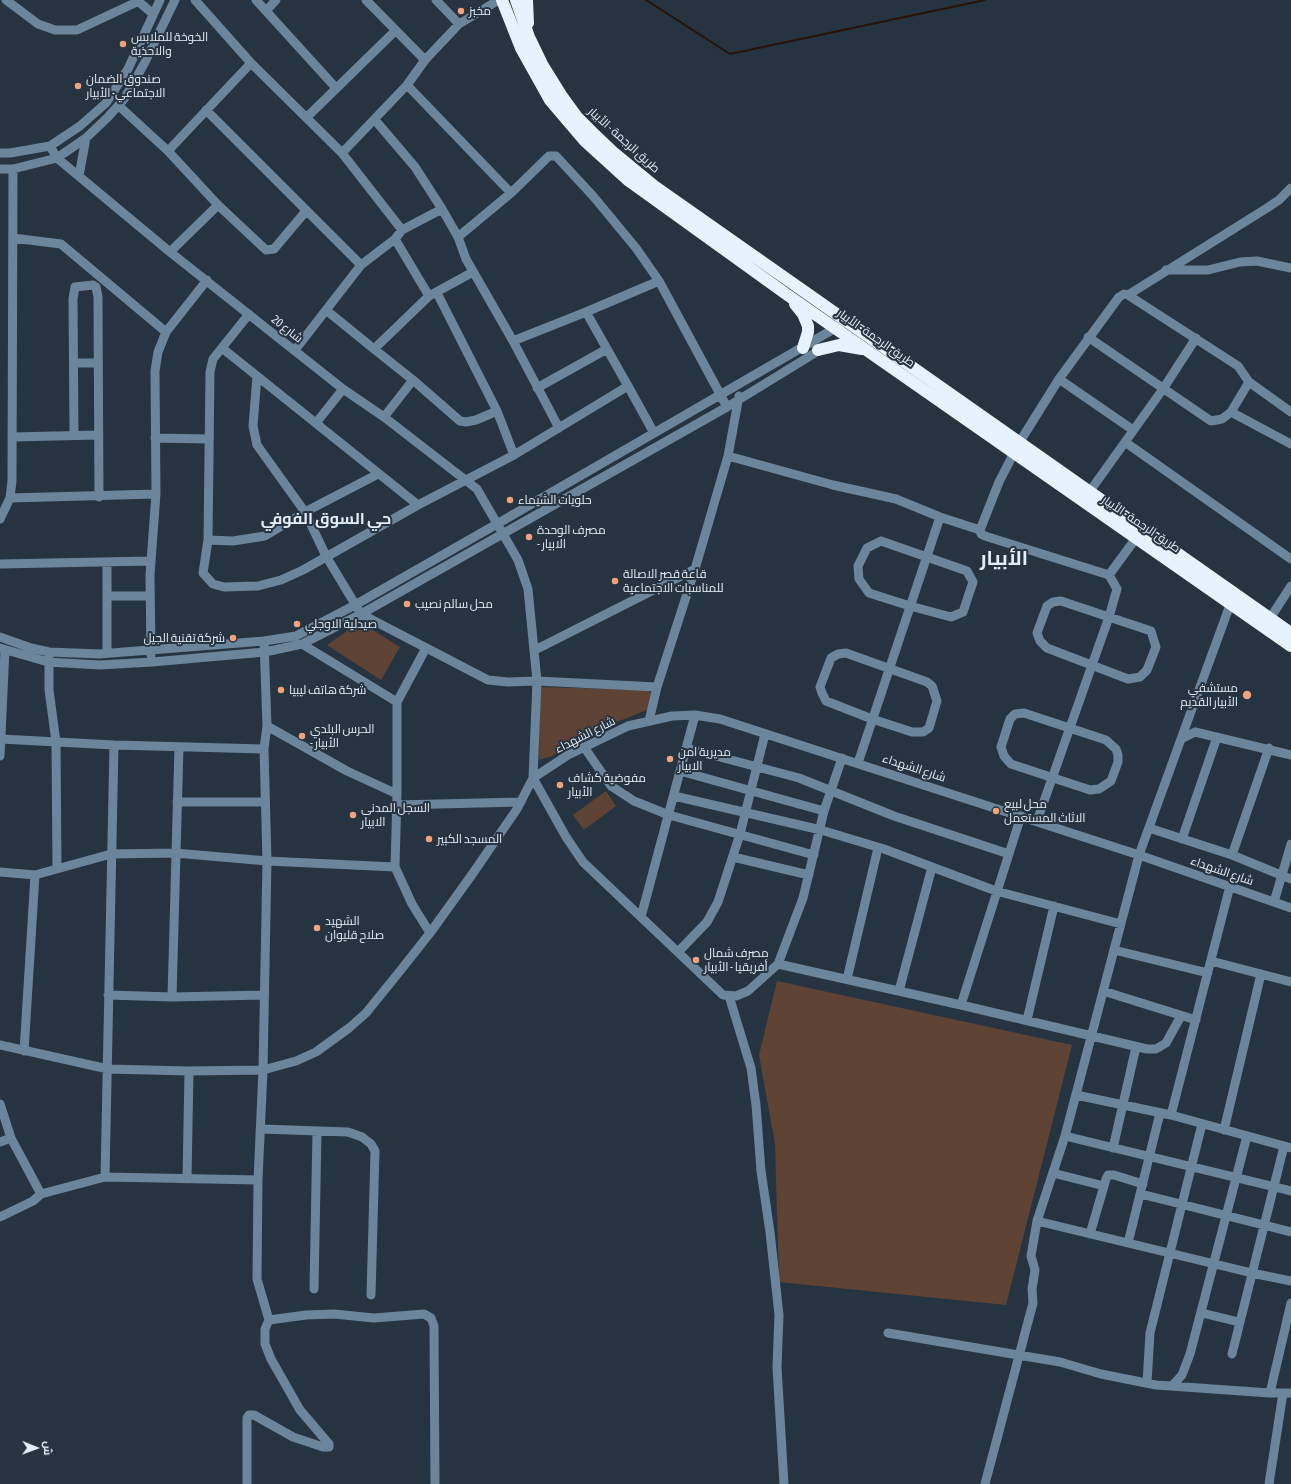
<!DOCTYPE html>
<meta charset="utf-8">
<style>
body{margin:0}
#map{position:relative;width:1291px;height:1484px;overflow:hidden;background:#263340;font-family:"Asap Condensed",Cairo,sans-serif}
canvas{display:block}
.north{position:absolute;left:16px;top:1428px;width:40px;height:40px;-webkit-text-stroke:3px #263340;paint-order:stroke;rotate:91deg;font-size:11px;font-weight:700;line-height:16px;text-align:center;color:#e4edf5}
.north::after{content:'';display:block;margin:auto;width:14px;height:18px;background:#e4edf5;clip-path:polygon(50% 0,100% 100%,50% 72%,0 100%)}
</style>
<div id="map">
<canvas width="1291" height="1484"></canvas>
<div class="north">ش</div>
</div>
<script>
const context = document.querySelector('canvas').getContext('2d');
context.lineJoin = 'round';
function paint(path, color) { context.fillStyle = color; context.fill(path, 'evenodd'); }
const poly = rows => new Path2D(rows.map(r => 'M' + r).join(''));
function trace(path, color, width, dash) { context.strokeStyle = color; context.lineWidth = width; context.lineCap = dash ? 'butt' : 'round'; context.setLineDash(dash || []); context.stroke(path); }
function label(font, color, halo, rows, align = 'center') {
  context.font = font + ' "Asap Condensed",Cairo,sans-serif'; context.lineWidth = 4; context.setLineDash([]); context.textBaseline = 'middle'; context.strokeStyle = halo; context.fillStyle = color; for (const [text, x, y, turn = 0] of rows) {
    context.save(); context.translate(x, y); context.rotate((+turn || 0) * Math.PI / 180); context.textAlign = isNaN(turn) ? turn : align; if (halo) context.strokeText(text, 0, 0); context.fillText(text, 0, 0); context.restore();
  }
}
paint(poly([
 [360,622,400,647,381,680,327,645],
 [540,687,647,690,651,693,649,709,580,737,552,756,539,760],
 [606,791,616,806,584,830,573,815],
 [777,981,1072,1045,1006,1305,779,1282,775,1144,759,1055]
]), '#5e4335');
trace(poly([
 [646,0,730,54,985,0]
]), '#291206', 2);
trace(poly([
 [6,0,38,24,55,30,77,30,139,1],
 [137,0,153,14],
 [195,0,251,63,342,153],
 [256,0,336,88],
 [366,0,425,60],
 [436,0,459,24],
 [266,11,276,0],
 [251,63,168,151,218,205,266,250,274,249,306,211],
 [407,85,511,193,458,237],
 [119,106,168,151],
 [206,110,361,265],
 [307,117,395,31],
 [375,120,415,167,442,209,458,237,466,259,513,341,559,428],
 [0,153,10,153,50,146,80,126,106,103,128,69,160,0],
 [0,169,13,169,57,158,86,138,108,117,124,99,144,64,175,0],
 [79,176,86,138],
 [511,193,549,156,556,156,593,196,636,248,659,281],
 [402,230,442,209],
 [13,238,61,244,166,332],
 [395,239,429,296],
 [170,252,218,205],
 [1166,270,1208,270,1240,262,1257,261,1291,268],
 [437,293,497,411],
 [1128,295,1267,208,1279,200,1291,188],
 [326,310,374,349,429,296,473,272],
 [586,312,659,281,727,407],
 [249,314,213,359,210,372,208,540,203,573,213,584,224,587,258,586,281,580,303,570,418,505,514,455,628,386,607,349,537,388],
 [1088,337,1211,421,1222,419,1231,412,1249,382],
 [513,341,586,312,607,349],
 [222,348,418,505],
 [374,349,413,380,460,421,466,422,476,420,497,411,514,455],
 [295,350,361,265,395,239,402,230,342,153,407,85,425,60,459,24,499,0],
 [74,363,98,363],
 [257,376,253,426,257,445,305,512,326,556,361,614,488,680,508,682,537,681,657,687,649,721],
 [1059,379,1133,430],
 [628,386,654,433],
 [1231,412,1291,444],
 [384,417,413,380],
 [316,423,343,389],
 [74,435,73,299,75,287,93,285,96,287,98,297,99,497],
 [12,437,98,435],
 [155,438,208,439],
 [1125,442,1291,559],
 [728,456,833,485,896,499,940,517,980,530],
 [1090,491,1163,389,1196,338],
 [10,498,156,494],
 [0,519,10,498,12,481,13,169],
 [208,540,233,541,265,536,305,512,378,474],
 [881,541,967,571,973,582,963,612,951,617,910,606,869,593,859,579,858,566,867,548,881,541],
 [0,564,151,561],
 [1109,575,985,536,981,534,980,530,999,482,1019,443,1059,379,1119,297,1124,294,1128,295,1238,366,1249,382,1291,412],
 [107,596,150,596],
 [1061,601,1151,631,1156,647,1147,670,1140,677,1128,679,1047,648,1040,641,1037,633,1047,606,1053,602,1061,601],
 [1267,623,1291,586],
 [0,637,31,648,49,652,99,654,264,641,296,636,355,605,497,524,839,326],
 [302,644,397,702],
 [0,648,48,662,100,665,152,662,265,652,302,644,361,614,727,407,823,348],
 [426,648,397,702,397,794,395,867,412,904,430,933],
 [535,650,695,569],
 [107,653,107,562],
 [846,653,927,682,932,686,937,701,929,728,923,732,912,732,872,719,826,701,822,693,820,687,831,658,838,654,846,653],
 [151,655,150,575,156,494,155,371,158,352,166,332,207,280],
 [49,657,49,690,56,742,57,868],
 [657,687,695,569,728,456,739,396],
 [1024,713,1106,740,1116,749,1118,755,1118,762,1111,781,1099,789,1090,790,1011,764,1004,756,1001,747,1010,719,1015,714,1024,713],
 [267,726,347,771,397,794],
 [1,739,114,745,264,749],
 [1181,739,1230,605],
 [584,747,611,786,634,801,669,815,814,855],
 [686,748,799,778,894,816,1009,854],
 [0,756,5,650],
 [858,763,940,517],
 [680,771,824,811],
 [533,778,568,755,628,726,672,716,695,715,720,719,1139,855,1291,908],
 [533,778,566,837,583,862,723,995,736,996,748,991,778,964,961,1005,1147,1049,1156,1049,1166,1043,1181,1016],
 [674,796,821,830,884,849,996,891,1121,924],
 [177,802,265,802],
 [397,805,521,802],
 [1037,821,1109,617,1117,589,1109,575,1136,538],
 [1149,828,1232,855,1291,879],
 [1182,839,1217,737],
 [1232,855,1269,748],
 [733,857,809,875],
 [0,872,35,875,111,854,175,853,267,861,395,867],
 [1274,902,1291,844],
 [641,917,695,715],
 [1114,950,1208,973],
 [678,952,707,922,718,902,740,834,765,734],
 [1211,961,1291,982],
 [778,964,803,898,824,811,842,758],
 [847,979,878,848],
 [899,991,932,867],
 [1103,991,1196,1020],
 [108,995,172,997,264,995],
 [729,996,751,1068,756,1105,761,1171,770,1232,779,1315,777,1367,784,1484],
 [172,997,179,747],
 [961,1005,1021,816],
 [1027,1020,1054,906],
 [0,1045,108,1069,189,1071,263,1070,296,1061,316,1052,349,1028,366,1013,400,971,430,933,471,876,517,809,533,778,537,681,528,589,518,560,477,489,384,417,343,389,170,252,57,158,50,146],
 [24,1051,35,875],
 [1076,1095,1171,1115,1291,1148],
 [0,1104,11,1138,41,1194,105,1177,258,1180],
 [1171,1115,1230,886],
 [261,1129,348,1132,362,1137,371,1144,375,1151,371,1295],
 [1224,1130,1261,974],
 [1065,1136,1291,1191],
 [0,1142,11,1138],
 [1113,1148,1136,1047],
 [1053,1173,1104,1186],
 [105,1177,114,745],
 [187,1179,189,1071],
 [1141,1194,1291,1232],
 [0,1217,33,1201,41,1194],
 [1037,1221,1252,1273,1291,1281],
 [1090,1234,1106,1179,1108,1175,1114,1175,1143,1184],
 [1128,1243,1160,1113],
 [314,1289,317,1131],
 [1202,1313,1239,1322],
 [269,1320,306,1315,334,1314,374,1318,424,1314,431,1318,434,1326,435,1484],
 [888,1333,1060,1362,1101,1374,1156,1385,1270,1393,1291,1393],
 [1232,1354,1284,1146],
 [1147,1383,1150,1333,1202,1124],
 [1173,1385,1182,1375,1190,1354,1247,1136],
 [1270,1393,1291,1303],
 [247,1484,247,1418,249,1415,254,1415,293,1437,323,1447,329,1447,329,1444,300,1410,271,1359,265,1344,265,1329,269,1320,257,1279,258,1180,263,1070,267,861,264,749,267,726,264,641],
 [985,1484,1033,1303,1032,1289,1035,1270,1031,1256,1037,1221,1065,1136,1139,855,1181,739,1195,732,1291,755],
 [1269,1484,1283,1393]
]), '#6b859d', 9);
trace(poly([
 [502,0,521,48,550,100,585,141,629,181,786,294,1291,646],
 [516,0,529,37,543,66,561,95,577,117,592,132,614,153,654,186,1291,633],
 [527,0,528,23],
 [795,304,803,314,808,326,808,332,803,348],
 [818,350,839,345,862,349]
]), '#e6f3ff', 12);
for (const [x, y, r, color] of [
 [461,11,4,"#f0a27a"],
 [123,44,4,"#f0a27a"],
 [78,86,4,"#f0a27a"],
 [510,500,4,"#f0a27a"],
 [529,537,4,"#f0a27a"],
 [615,581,4,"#f0a27a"],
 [407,604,4,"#f0a27a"],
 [297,624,4,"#f0a27a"],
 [233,638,4,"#f0a27a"],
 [281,690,4,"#f0a27a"],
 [1247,695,5,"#f0a27a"],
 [302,736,4,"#f0a27a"],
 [670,759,4,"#f0a27a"],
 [560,785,4,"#f0a27a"],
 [996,811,4,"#f0a27a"],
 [353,815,4,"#f0a27a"],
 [429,839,4,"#f0a27a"],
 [317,928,4,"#f0a27a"],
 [696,960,4,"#f0a27a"]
]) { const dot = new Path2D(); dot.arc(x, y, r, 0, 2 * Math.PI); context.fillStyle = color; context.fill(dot); trace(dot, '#263340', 1.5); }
label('12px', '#e4edf5', '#263340', [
 ["مخبز",469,11],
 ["الخوخة للملابس",131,37],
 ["والاحذية",131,51],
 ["صندوق الضمان",86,79],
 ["الاجتماعي- الأبيار",86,93],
 ["حلويات الشيماء",518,500],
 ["مصرف الوحدة",537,530],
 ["- الابيار",537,544],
 ["قاعة قصر الاصالة",623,574],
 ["للمناسبات الاجتماعية",623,588],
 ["محل سالم نصيب",415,604],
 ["صيدلية الاوجلي",305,624],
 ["شركة تقنية الجيل",225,638,"right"],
 ["مستشفي",1238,688,"right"],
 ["الأبيار القديم",1238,702,"right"],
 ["شركة هاتف ليبيا",289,690],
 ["الحرس البلدي",310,729],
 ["- الأبيار",310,743],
 ["مديرية امن",678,752],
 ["الابيار",678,766],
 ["مفوضية كشاف",568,778],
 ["الأبيار",568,792],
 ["محل لبيع",1004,804],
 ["الاثاث المستعمل",1004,818],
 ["السجل المدني",361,808],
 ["الابيار",361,822],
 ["المسجد الكبير",437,839],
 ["الشهيد",325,921],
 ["صلاح قليوان",325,935],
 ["مصرف شمال",704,953],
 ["أفريقيا - الأبيار",704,967]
], 'left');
label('12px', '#e4edf5', '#263340', [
 ["طريق الرجمة - الأبيار",624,140,42],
 ["شارع 20",287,329,38],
 ["طريق الرجمة - الأبيار",876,338,35],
 ["طريق الرجمة - الأبيار",1141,524,34],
 ["شارع الشهداء",585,735,-27],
 ["شارع الشهداء",914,768,18],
 ["شارع الشهداء",1222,871,19]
]);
label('bold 16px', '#e4edf5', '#263340', [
 ["حي السوق الفوفي",326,519]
]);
label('bold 20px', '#e4edf5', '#263340', [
 ["الأبيار",1004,559]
]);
</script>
